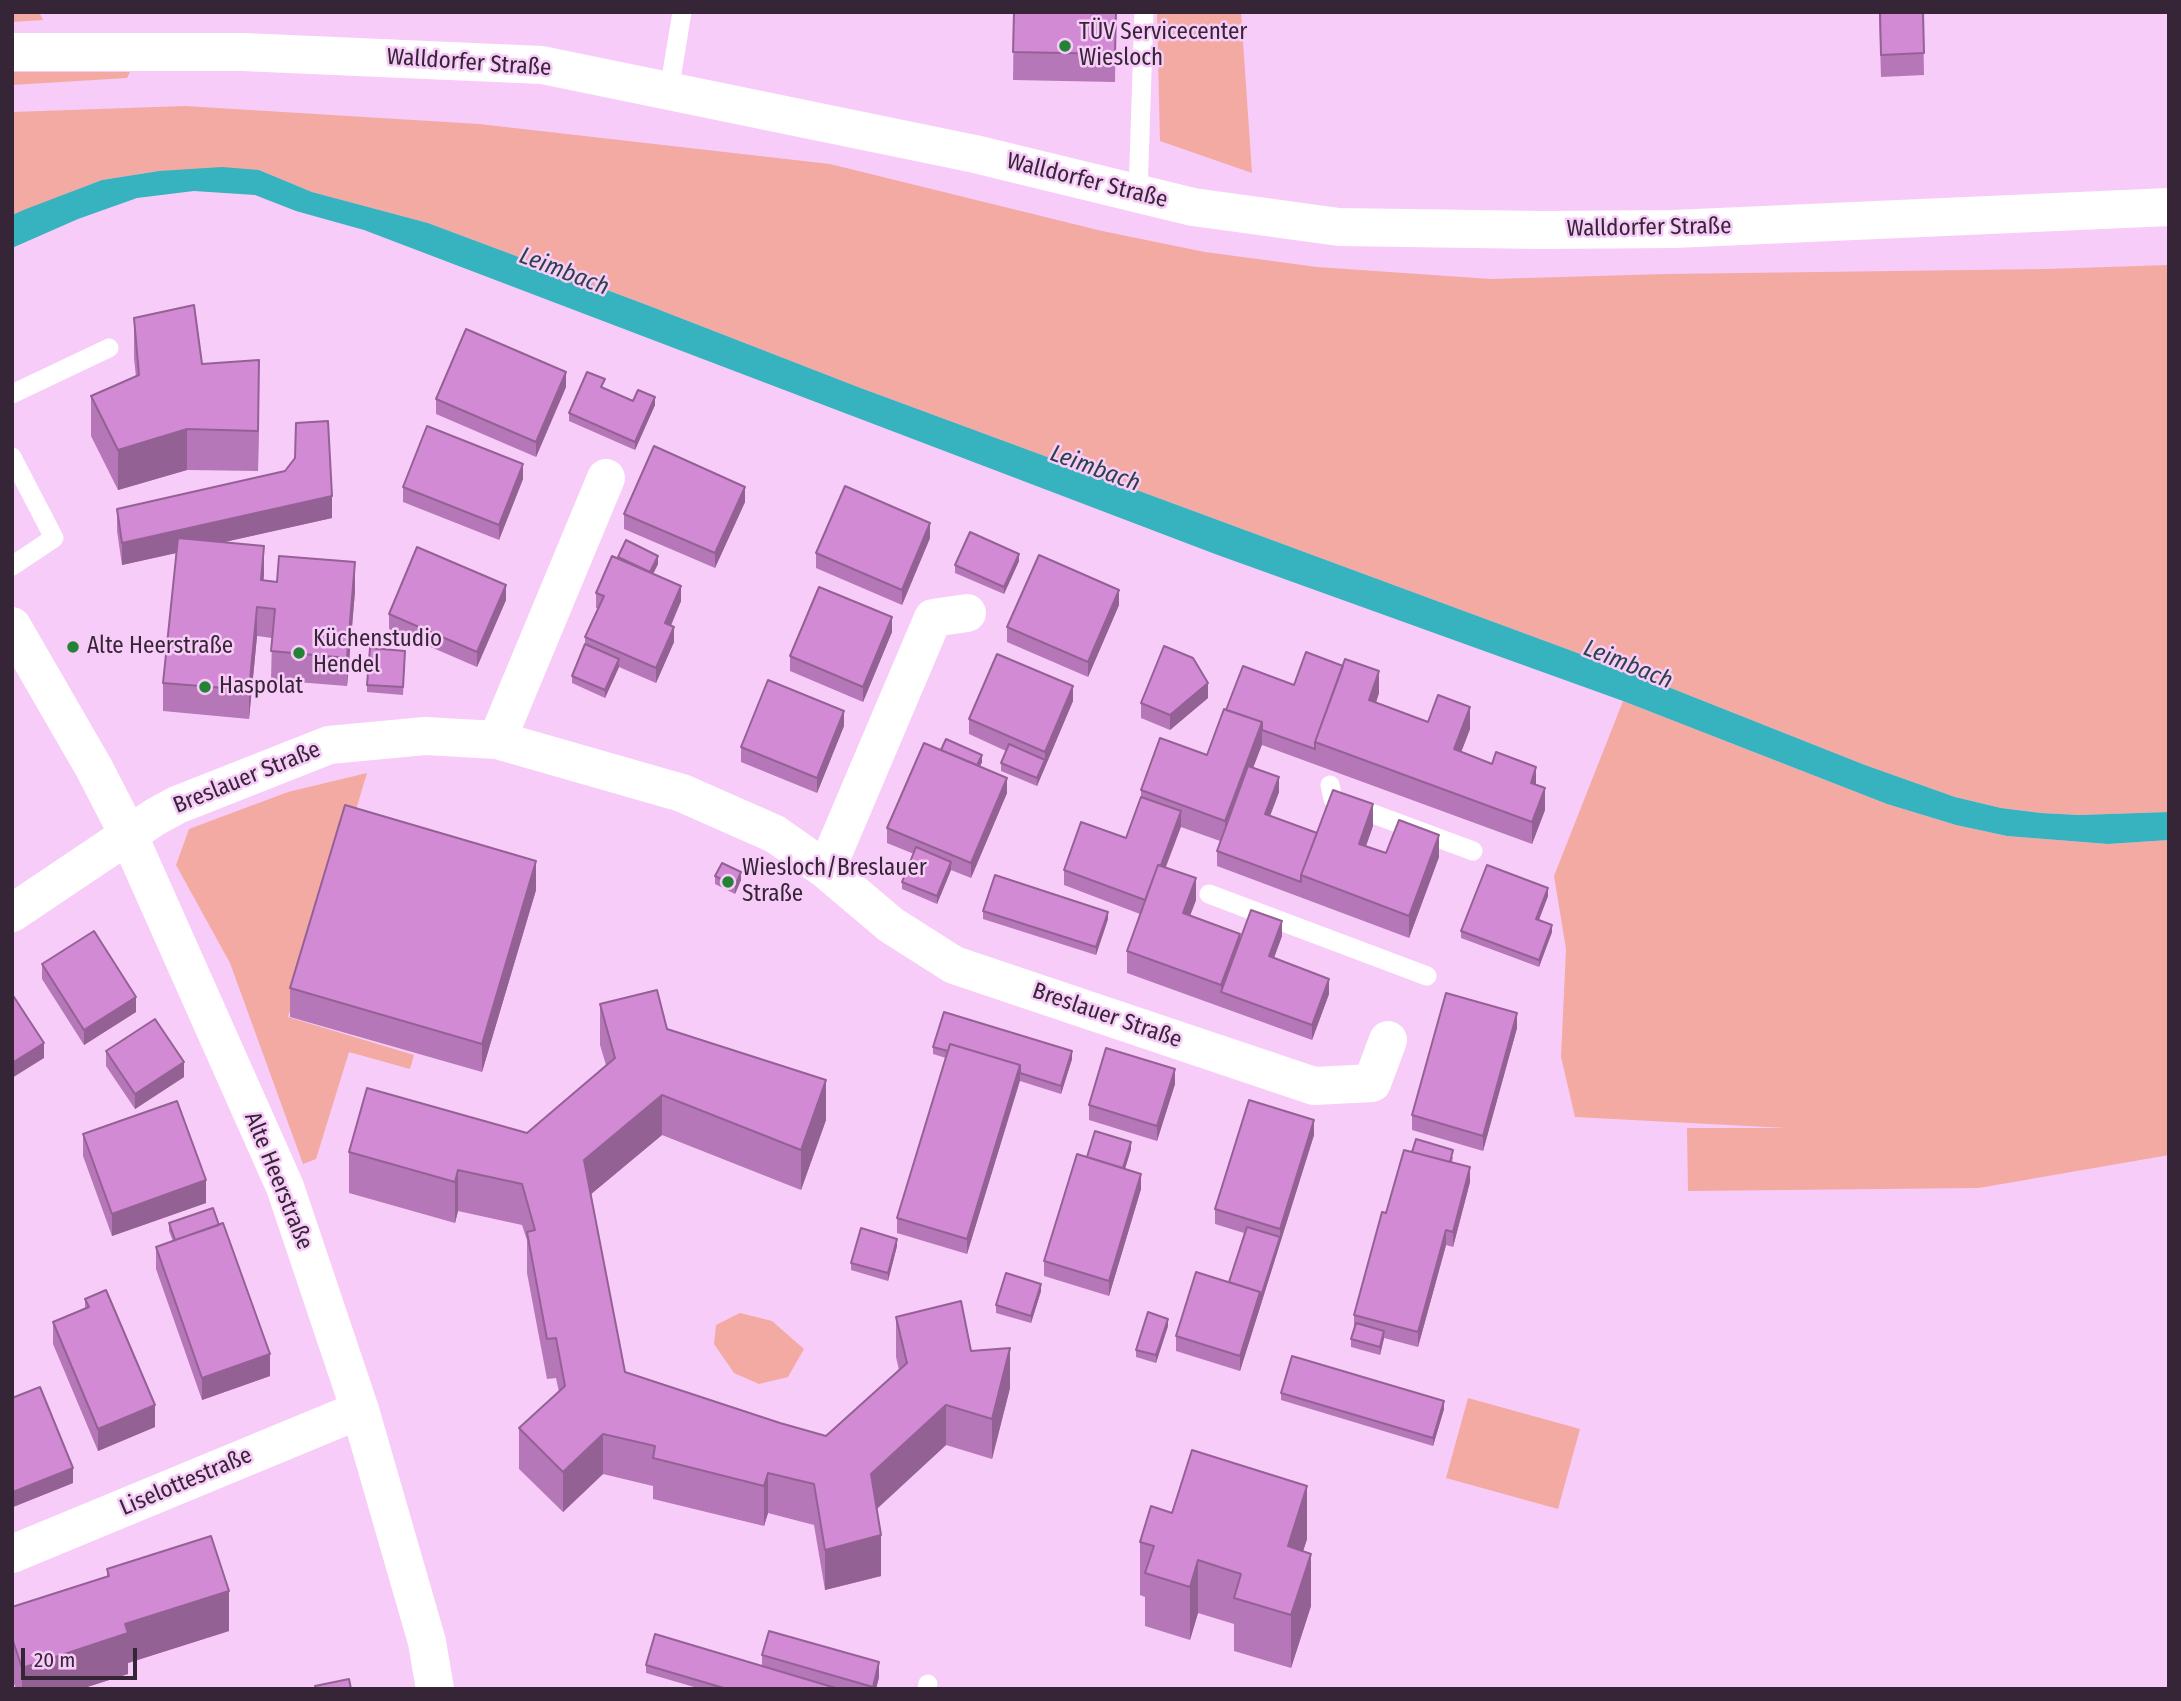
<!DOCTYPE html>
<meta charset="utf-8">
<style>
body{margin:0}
#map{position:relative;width:2181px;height:1701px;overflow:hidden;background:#f8ccf8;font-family:"Fira Sans Condensed",sans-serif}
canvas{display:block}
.frame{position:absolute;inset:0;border:14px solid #352536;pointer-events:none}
.scale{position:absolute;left:21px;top:1648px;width:116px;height:32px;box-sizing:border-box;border:4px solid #352536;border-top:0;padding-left:9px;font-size:21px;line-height:24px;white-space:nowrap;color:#352536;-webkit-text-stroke:5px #f8ccf8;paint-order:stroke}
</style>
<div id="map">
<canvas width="2181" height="1701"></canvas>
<div class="frame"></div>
<div class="scale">20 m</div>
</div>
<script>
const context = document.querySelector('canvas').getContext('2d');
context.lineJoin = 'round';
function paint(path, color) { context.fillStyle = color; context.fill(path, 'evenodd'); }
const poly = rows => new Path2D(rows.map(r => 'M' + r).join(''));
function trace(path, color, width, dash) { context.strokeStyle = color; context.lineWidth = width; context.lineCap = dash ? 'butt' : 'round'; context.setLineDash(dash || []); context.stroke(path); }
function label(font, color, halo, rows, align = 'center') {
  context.font = font + ' "Fira Sans Condensed",sans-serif'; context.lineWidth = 5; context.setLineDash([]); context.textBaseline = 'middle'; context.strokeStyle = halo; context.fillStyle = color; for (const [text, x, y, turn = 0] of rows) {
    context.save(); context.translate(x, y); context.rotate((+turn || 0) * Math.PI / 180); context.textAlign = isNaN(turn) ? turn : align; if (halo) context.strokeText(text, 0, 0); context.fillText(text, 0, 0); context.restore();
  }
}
paint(poly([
 [1157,12,1241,12,1252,173,1160,141],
 [12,14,40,14,43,20,12,22],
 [12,72,130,72,127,78,12,85],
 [185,106,479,124,830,164,1102,231,1205,252,1317,267,1491,279,1666,274,2046,269,2169,265,2169,812,2079,815,2041,813,2001,808,1955,797,1865,765,1648,679,858,387,647,305,428,223,312,192,259,170,159,171,102,180,12,215,12,112],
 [1623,701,1887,804,1956,825,2007,836,2108,844,2169,840,2169,1155,1979,1188,1688,1191,1687,1128,1786,1128,1575,1117,1561,1057,1566,949,1554,876],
 [367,773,349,833,344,832,288,1017,414,1055,410,1069,349,1052,316,1159,303,1164,230,963,176,865,189,829,288,792],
 [740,1313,772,1321,804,1349,788,1377,759,1384,734,1373,714,1344,716,1325],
 [1468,1398,1580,1429,1558,1509,1446,1478]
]), '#f3aaa2');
paint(poly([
 [222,167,259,170,312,192,428,223,647,305,858,387,1648,679,1865,765,1955,797,2001,808,2041,813,2079,815,2169,812,2169,840,2108,844,2007,836,1956,825,1887,804,1623,701,1215,554,364,230,296,211,255,195,194,191,137,198,78,219,12,248,12,215,26,209,102,180,159,171]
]), '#37b2bf');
trace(poly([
 [669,91,682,12],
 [1138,194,1144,12],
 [12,394,109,348],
 [12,457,54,538,12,566],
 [1330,785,1333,799,1473,851],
 [1209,894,1427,976],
 [927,1689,928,1684]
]), '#fff', 19);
trace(poly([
 [497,740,606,478],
 [826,870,933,618,967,613],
 [12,913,155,817,177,805,329,745,425,736,497,740,682,793,775,834,826,870,891,925,954,965,1314,1086,1372,1083,1388,1040],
 [12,1554,360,1410]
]), '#fff', 38);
trace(poly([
 [12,52,243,52,542,65,975,154,1193,207,1339,227,1541,230,1674,229,2169,207],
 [12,626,94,768,128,834,285,1187,360,1410,427,1642,435,1689]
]), '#fff', 38);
paint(poly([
 [1014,12,1116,12,1115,82,1013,80],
 [1879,12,1923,12,1924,75,1881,77],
 [134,318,259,401,258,471,187,470,118,490,91,436,91,396,136,377,134,358],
 [566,387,536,457,436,414,436,399],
 [605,387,604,388,633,401,655,405,635,450,569,421,569,413],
 [285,471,332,518,224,542,264,575,263,580,355,591,347,686,271,680,272,638,257,636,249,719,163,711,163,683,177,553,122,565,117,531,117,509],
 [523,479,499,540,403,502,403,487],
 [745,502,715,568,624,529,624,514],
 [930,538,902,605,816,568,816,553],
 [618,557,658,564,653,574,681,601,671,626,674,642,656,683,619,667,605,698,572,683,572,676,585,644,585,637,598,609,596,608,596,593],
 [1019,561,1004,594,955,573,955,565],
 [506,600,477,667,389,629,389,614],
 [1119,605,1088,677,1007,642,1007,627],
 [892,632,863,702,790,671,790,656],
 [405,659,403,695,367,692,367,685],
 [1294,685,1379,693,1376,703,1428,722,1470,729,1461,752,1536,785,1545,810,1532,844,1262,745,1253,768,1279,792,1270,816,1317,833,1373,826,1366,846,1386,853,1439,857,1409,938,1217,866,1217,851,1220,841,1181,827,1166,867,1196,900,1190,915,1240,941,1282,936,1274,958,1329,994,1312,1040,1127,973,1127,951,1140,914,1064,885,1064,870,1126,838,1141,797,1141,790,1207,755,1226,710],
 [1208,698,1170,730,1141,718,1141,703],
 [1073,701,1037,786,1001,771,1001,763,1006,751,969,734,969,719],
 [844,726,817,793,741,762,741,747],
 [941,750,982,762,980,767,1007,793,971,878,951,870,937,904,902,889,902,882,914,854,887,843,887,828],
 [715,876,741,880,735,894,715,884],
 [536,890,482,1072,290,1017,290,988],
 [1548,896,1539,920,1552,932,1539,967,1461,938,1461,931],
 [983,911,1108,919,1096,955,983,919],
 [42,964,136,1012,84,1045,42,979],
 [600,1004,667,1029,826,1120,801,1190,662,1135,591,1194,625,1372,780,1423,826,1436,899,1370,896,1357,896,1317,971,1351,1010,1388,992,1459,946,1445,877,1509,881,1576,825,1590,814,1525,768,1513,764,1526,653,1499,653,1486,603,1474,563,1512,519,1469,519,1428,559,1392,556,1378,547,1379,527,1273,527,1240,522,1225,458,1211,455,1223,349,1193,349,1152,527,1133,606,1065,600,1045],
 [1517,1028,1483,1151,1412,1130,1412,1115],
 [933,1047,1072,1059,1061,1094,1020,1081,967,1254,897,1233,897,1218,946,1058,933,1054],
 [106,1051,184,1077,135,1109,106,1066],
 [1175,1084,1157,1141,1089,1120,1089,1105],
 [83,1134,206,1203,112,1236,83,1156],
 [1314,1135,1240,1371,1176,1351,1176,1336,1229,1282,1244,1233,1215,1224,1215,1209],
 [1131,1149,1125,1169,1141,1189,1109,1296,1044,1276,1044,1261,1087,1157],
 [1412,1152,1453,1157,1452,1162,1470,1182,1453,1247,1446,1245,1418,1347,1384,1338,1380,1355,1351,1347,1351,1339,1354,1329,1354,1315,1386,1213],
 [169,1223,270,1376,202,1400,156,1269,156,1247,173,1241,169,1231],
 [897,1246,888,1281,851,1270,851,1263],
 [1041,1291,1031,1323,996,1313,996,1305],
 [85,1299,155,1427,98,1451,53,1344,53,1322,85,1308],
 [1168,1326,1156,1363,1136,1357,1136,1350],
 [1281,1393,1444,1409,1433,1446,1281,1400],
 [12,1398,73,1483,13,1507,12,1504],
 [1307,1539,1303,1551,1311,1606,1291,1668,1234,1651,1234,1624,1198,1613,1190,1640,1145,1626,1145,1597,1140,1595,1140,1542],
 [107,1569,229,1631,128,1663,128,1674,81,1689,16,1689,12,1679,12,1607,107,1577],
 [762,1655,879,1677,876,1689,701,1689,646,1673,646,1665,762,1666]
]), '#b577b7');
paint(poly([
 [259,360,259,401,258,471,258,431],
 [566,372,566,387,536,457,536,442],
 [655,397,655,405,635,450,635,442],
 [187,429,187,470,118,490,118,450],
 [523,464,523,479,499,540,499,525],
 [745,487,745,502,715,568,715,553],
 [332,496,332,518,122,565,122,543],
 [930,523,930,538,902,605,902,590],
 [264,546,264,575,261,609,261,580],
 [1019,554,1019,561,1004,594,1004,587],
 [658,556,658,564,650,580,650,572],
 [355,562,355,591,347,686,347,658],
 [506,585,506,600,477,667,477,652],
 [681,586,681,601,665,638,665,623],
 [1119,590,1119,605,1088,677,1088,662],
 [257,607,257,636,249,719,249,690],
 [892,617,892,632,863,702,863,687],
 [674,627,674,642,656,683,656,668],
 [619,659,619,667,605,698,605,690],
 [1379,671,1379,693,1369,722,1369,700],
 [1208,683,1208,698,1170,730,1170,715],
 [1073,686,1073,701,1037,786,1037,778,1045,760,1045,752],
 [1470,707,1470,729,1454,771,1454,749],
 [844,711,844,726,817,793,817,778],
 [1262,722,1262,744,1225,843,1225,821],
 [982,755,982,762,974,780,974,772],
 [1536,767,1536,789,1531,783],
 [1279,777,1279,792,1265,829,1265,814],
 [1007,778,1007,793,971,878,971,863],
 [1545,788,1545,810,1532,844,1532,822],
 [1373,804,1373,826,1359,866,1359,844],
 [1181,811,1181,826,1147,916,1147,901],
 [1439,835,1439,857,1409,938,1409,916],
 [536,861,536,890,482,1072,482,1044],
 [951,862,951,870,937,904,937,896],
 [741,872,741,880,735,894,735,886],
 [1196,878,1196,900,1183,935,1183,913],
 [1548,888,1548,896,1536,927,1536,919],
 [1108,912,1108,919,1096,955,1096,947],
 [1282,921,1282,936,1269,971,1269,956],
 [1552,925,1552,932,1539,967,1539,960],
 [1240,934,1240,956,1221,992,1221,985],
 [1329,979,1329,994,1312,1040,1312,1025],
 [136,997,136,1012,84,1045,84,1030],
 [1517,1013,1517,1028,1483,1151,1483,1136],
 [44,1043,44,1058,12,1078,12,1063],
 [1072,1051,1072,1059,1061,1094,1061,1086],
 [184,1062,184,1077,135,1109,135,1094],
 [1020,1065,1020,1080,967,1254,967,1239],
 [1175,1069,1175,1084,1157,1141,1157,1126],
 [826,1080,826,1120,801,1190,801,1150],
 [662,1095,662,1135,584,1200,584,1160],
 [1314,1120,1314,1135,1240,1371,1240,1356,1260,1292,1280,1237,1280,1229],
 [1131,1142,1131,1149,1121,1182,1121,1175],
 [1470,1167,1470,1182,1453,1247,1453,1232],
 [458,1170,458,1211,455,1223,455,1182],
 [1141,1174,1141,1189,1109,1296,1109,1281],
 [206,1180,206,1203,112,1236,112,1214],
 [1446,1230,1446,1245,1418,1347,1418,1332],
 [897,1239,897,1246,888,1281,888,1273],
 [1041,1284,1041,1291,1031,1323,1031,1316],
 [1168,1319,1168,1326,1156,1363,1156,1355],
 [1384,1331,1384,1338,1380,1355,1380,1347],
 [1010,1348,1010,1388,992,1459,992,1419],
 [270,1354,270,1376,202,1400,202,1378],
 [1444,1401,1444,1409,1433,1446,1433,1438],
 [155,1405,155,1427,98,1451,98,1429],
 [946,1405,946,1445,871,1514,871,1474],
 [603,1434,603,1474,563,1512,563,1472],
 [73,1468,73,1483,13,1507,13,1492],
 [768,1473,768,1513,764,1526,764,1486],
 [1307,1486,1307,1539,1288,1599,1288,1546],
 [881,1535,881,1576,825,1590,825,1550],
 [1311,1554,1311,1606,1291,1668,1291,1615],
 [1198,1560,1198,1613,1190,1640,1190,1587],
 [229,1591,229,1631,128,1663,128,1674,81,1689,22,1689,22,1668,125,1624],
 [879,1662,879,1677,876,1689,873,1689]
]), '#946195');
const building = poly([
 [1014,12,1116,12,1115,54,1013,52,1014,12],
 [1880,12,1923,12,1924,53,1881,55,1880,12],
 [194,305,202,364,259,360,258,431,187,429,118,450,91,396,139,375,134,318,194,305],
 [466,329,566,372,536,442,436,399,466,329],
 [587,372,605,379,601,387,633,401,638,390,655,397,635,442,569,413,587,372],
 [328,421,332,496,122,543,117,509,285,471,295,458,296,423,328,421],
 [427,426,523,464,499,525,403,487,427,426],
 [654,446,745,487,715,553,624,514,654,446],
 [845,486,930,523,902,590,816,553,845,486],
 [970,532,1019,554,1004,587,955,565,970,532],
 [178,538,264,546,261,580,277,582,279,556,355,562,347,658,271,651,275,609,257,607,249,690,163,683,178,538],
 [626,540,658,556,650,572,618,557,626,540],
 [417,547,506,585,477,652,389,614,417,547],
 [1039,555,1119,590,1088,662,1007,627,1039,555],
 [612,556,681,586,665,623,674,627,656,668,585,637,604,596,596,593,612,556],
 [819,587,892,617,863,687,790,656,819,587],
 [585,644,619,659,605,690,572,676,585,644],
 [1164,646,1193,658,1208,683,1170,715,1141,703,1164,646],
 [370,648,405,651,403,687,367,685,370,648],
 [1306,652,1343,666,1315,742,1315,749,1262,730,1262,722,1226,710,1243,666,1294,685,1306,652],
 [997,654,1073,686,1045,752,969,719,997,654],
 [1345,659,1379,671,1369,700,1428,722,1438,695,1470,707,1454,749,1492,764,1496,752,1536,767,1531,783,1545,788,1532,822,1315,742,1345,659],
 [768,680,844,711,817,778,741,747,768,680],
 [1224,709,1262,722,1225,821,1141,790,1160,738,1207,755,1224,709],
 [946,739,982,755,977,765,941,750,946,739],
 [924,743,1007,778,971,863,887,828,924,743],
 [1009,744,1045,760,1037,778,1001,763,1009,744],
 [1248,766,1279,777,1265,814,1317,833,1301,875,1301,882,1217,851,1248,766],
 [1333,790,1373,804,1359,844,1386,853,1399,820,1439,835,1409,916,1301,875,1333,790],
 [1141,797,1181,811,1161,865,1158,865,1145,900,1064,870,1081,822,1126,838,1141,797],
 [345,805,536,861,482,1044,290,988,345,805],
 [916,847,951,862,937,896,902,882,916,847],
 [722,863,741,872,735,886,715,876,722,863],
 [1158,865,1196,878,1183,913,1240,934,1221,985,1127,951,1158,865],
 [1487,865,1548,888,1536,919,1552,925,1539,960,1461,931,1487,865],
 [995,875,1108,912,1096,947,983,911,995,875],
 [1251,910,1282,921,1269,956,1329,979,1312,1025,1221,992,1251,910],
 [94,931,136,997,84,1030,42,964,94,931],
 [657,990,667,1029,826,1080,801,1150,662,1095,584,1160,625,1372,780,1423,826,1436,907,1363,896,1317,961,1301,971,1351,1010,1348,992,1419,946,1405,871,1474,881,1535,825,1550,814,1484,768,1473,764,1486,653,1458,655,1446,603,1434,563,1472,519,1428,565,1386,556,1338,547,1339,527,1232,535,1230,522,1184,458,1170,455,1182,349,1152,367,1088,527,1133,615,1058,600,1004,657,990],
 [1446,993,1517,1013,1483,1136,1412,1115,1446,993],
 [12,994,44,1043,12,1063,12,994],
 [944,1012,1072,1051,1061,1086,1020,1073,1020,1065,950,1044,948,1051,933,1047,944,1012],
 [155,1019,184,1062,135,1094,106,1051,155,1019],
 [950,1044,1020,1065,967,1239,897,1218,950,1044],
 [1106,1048,1175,1069,1157,1126,1089,1105,1106,1048],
 [1249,1100,1314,1120,1280,1229,1215,1209,1249,1100],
 [177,1101,206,1180,112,1214,83,1134,177,1101],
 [1095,1131,1131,1142,1123,1168,1087,1157,1095,1131],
 [1416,1139,1453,1150,1450,1162,1412,1152,1416,1139],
 [1404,1150,1470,1167,1453,1232,1446,1230,1418,1332,1354,1315,1382,1212,1386,1213,1404,1150],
 [1077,1154,1141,1174,1109,1281,1044,1261,1077,1154],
 [213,1208,219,1225,175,1240,169,1223,213,1208],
 [223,1223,270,1354,202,1378,156,1247,223,1223],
 [1247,1227,1280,1237,1260,1299,1260,1292,1229,1282,1247,1227],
 [861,1228,897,1239,888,1273,851,1263,861,1228],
 [1196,1272,1260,1292,1240,1356,1176,1336,1196,1272],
 [1006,1273,1041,1284,1031,1316,996,1305,1006,1273],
 [106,1290,155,1405,98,1429,53,1322,89,1307,85,1299,106,1290],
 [1148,1312,1168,1319,1156,1355,1136,1350,1148,1312],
 [1356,1323,1384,1331,1380,1347,1351,1339,1356,1323],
 [1292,1356,1444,1401,1433,1438,1281,1393,1292,1356],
 [40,1387,73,1468,13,1492,12,1489,12,1398,40,1387],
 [1192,1450,1307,1486,1288,1546,1311,1554,1291,1615,1234,1598,1241,1574,1198,1560,1190,1587,1145,1573,1154,1546,1140,1542,1151,1506,1172,1513,1192,1450],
 [211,1536,229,1591,125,1624,128,1633,22,1668,12,1638,12,1607,109,1576,107,1569,211,1536],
 [769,1631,879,1662,873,1687,762,1655,769,1631],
 [655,1634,839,1689,727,1689,646,1665,655,1634],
 [349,1679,351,1689,316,1689,315,1686,349,1679]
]);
paint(building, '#d38ad5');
trace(building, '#946195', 2);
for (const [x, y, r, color] of [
 [1065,46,7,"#238234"],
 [73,647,7,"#238234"],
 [299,653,7,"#238234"],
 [205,687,7,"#238234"],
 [728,882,7,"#238234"]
]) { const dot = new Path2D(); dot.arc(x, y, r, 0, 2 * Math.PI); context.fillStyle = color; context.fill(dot); trace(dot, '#f8ccf8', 2.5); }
label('23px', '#352536', '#f8ccf8', [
 ["TÜV Servicecenter",1079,33],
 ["Wiesloch",1079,59],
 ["Küchenstudio",313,640],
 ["Hendel",313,666],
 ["Alte Heerstraße",87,647],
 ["Haspolat",219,687],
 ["Wiesloch/Breslauer",742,869],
 ["Straße",742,895]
], 'left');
label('23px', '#352536', '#f8ccf8', [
 ["Walldorfer Straße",469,63,4],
 ["Walldorfer Straße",1087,181,14],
 ["Walldorfer Straße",1649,228,-1],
 ["Breslauer Straße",247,778,-22],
 ["Breslauer Straße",1107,1016,19],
 ["Alte Heerstraße",278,1181,68],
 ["Liselottestraße",186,1482,-23]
]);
label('italic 24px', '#294347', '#f8ccf8', [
 ["Leimbach",564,272,21],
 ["Leimbach",1095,469,20],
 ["Leimbach",1628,665,22]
]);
</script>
